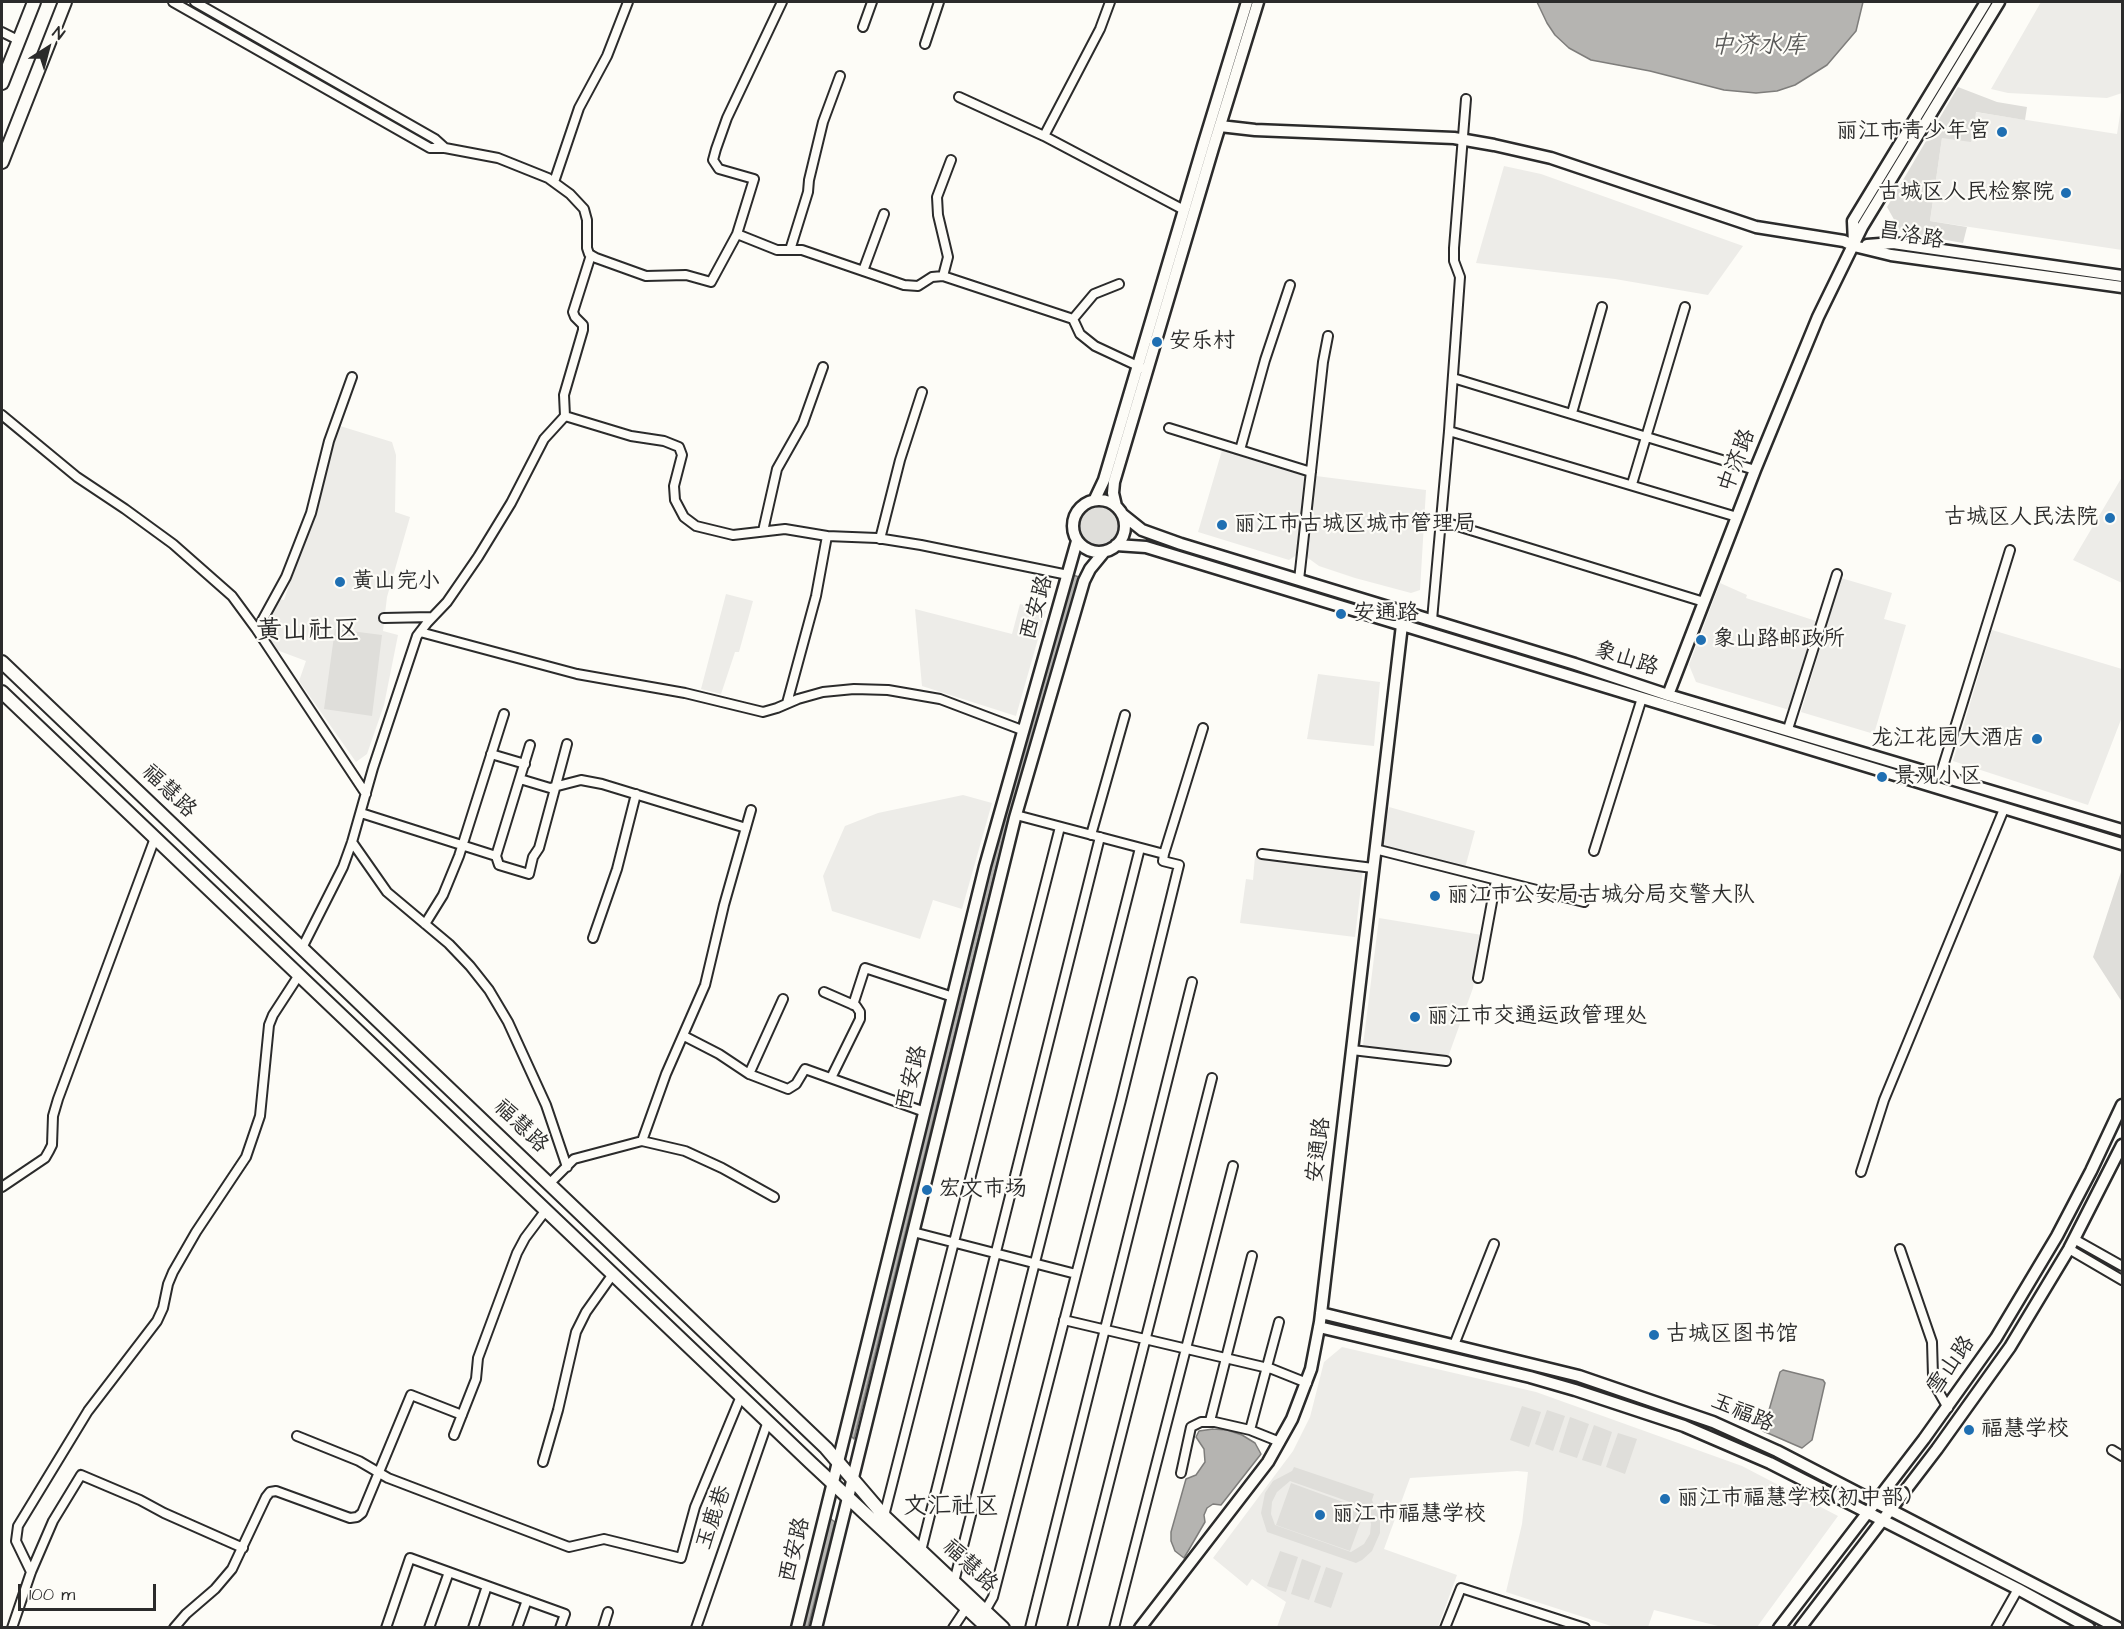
<!DOCTYPE html>
<meta charset="utf-8">
<style>
body{margin:0}
#map{position:relative;width:2124px;height:1629px;overflow:hidden;background:#fdfcf7;font-family:"Architects Daughter",sans-serif}
canvas{display:block}
.frame{position:absolute;inset:0;border:3px solid #2b2b2b;pointer-events:none}
.north{position:absolute;left:18px;top:18px;width:60px;height:60px;-webkit-text-stroke:4px #fdfcf7;paint-order:stroke;rotate:36deg;font-size:16px;font-weight:700;line-height:24px;text-align:center;color:#2b2b2b}
.north::after{content:'';display:block;margin:auto;width:21px;height:27px;background:#2b2b2b;clip-path:polygon(50% 0,100% 100%,50% 72%,0 100%)}
.scale{position:absolute;left:18px;top:1584px;width:138px;height:27px;box-sizing:border-box;border:3px solid #2b2b2b;border-top:0;padding-left:8px;font-size:18px;line-height:21px;white-space:nowrap;color:#2b2b2b;-webkit-text-stroke:4px #fdfcf7;paint-order:stroke}
</style>
<div id="map">
<canvas width="2124" height="1629"></canvas>
<div class="frame"></div>
<div class="north">N</div>
<div class="scale">100 m</div>
</div>
<script>
const context = document.querySelector('canvas').getContext('2d');
context.lineJoin = 'round';
function paint(path, color) { context.fillStyle = color; context.fill(path, 'evenodd'); }
const poly = rows => new Path2D(rows.map(r => 'M' + r).join(''));
function trace(path, color, width, dash) { context.strokeStyle = color; context.lineWidth = width; context.lineCap = dash ? 'butt' : 'round'; context.setLineDash(dash || []); context.stroke(path); }
function label(font, color, halo, rows, align = 'center') {
  context.font = font + ' "Architects Daughter","LXGW WenKai TC",sans-serif'; context.lineWidth = 4.5; context.setLineDash([]); context.textBaseline = 'middle'; context.strokeStyle = halo; context.fillStyle = color; for (const [text, x, y, turn = 0] of rows) {
    context.save(); context.translate(x, y); context.rotate((+turn || 0) * Math.PI / 180); context.textAlign = isNaN(turn) ? turn : align; if (halo) context.strokeText(text, 0, 0); context.fillText(text, 0, 0); context.restore();
  }
}
paint(poly([
 [2041,2,2122,2,2122,93,2107,98,2008,93,1991,89],
 [2122,102,2122,250,1930,221,1942,138,1975,112,2117,134],
 [1504,166,1541,174,1743,246,1708,295,1615,279,1476,263],
 [340,426,392,442,396,455,395,512,410,517,387,597,383,631,398,635,384,705,367,754,356,762,299,681,306,661,274,649,265,637,278,599,284,600,319,499,320,488],
 [1223,447,1307,473,1298,554,1289,560,1198,532],
 [1316,476,1426,490,1420,590,1411,593,1355,578,1319,566,1308,558,1305,553],
 [2122,477,2122,583,2073,560],
 [1841,578,1892,593,1884,619,1906,625,1874,734,1801,712],
 [1720,583,1747,595,1746,598,1822,623,1796,712,1696,682,1689,665],
 [726,594,753,601,739,652,735,652,721,694,701,689],
 [1020,604,1046,611,1016,716,922,686,915,609,1012,634],
 [1992,630,2122,669,2122,717,2088,805,1953,761],
 [1318,674,1380,682,1374,746,1307,739],
 [963,795,992,803,962,909,933,900,920,939,832,911,823,876,845,826,878,813],
 [1389,807,1475,831,1465,868,1382,846],
 [1255,856,1363,869,1355,937,1240,923,1246,879,1253,880],
 [1379,918,1482,935,1473,988,1448,1057,1363,1045],
 [1342,1347,1536,1392,1742,1466,1838,1516,1757,1627,1722,1627,1654,1610,1648,1627,1614,1627,1506,1592,1522,1524,1528,1472,1517,1471,1410,1478,1384,1549,1457,1575,1438,1627,1277,1627,1286,1602,1252,1579,1247,1586,1213,1558,1293,1451,1310,1417,1324,1362]
]), '#edece8');
paint(poly([
 [1958,87,1997,102,2027,107,2025,120,1976,112,1971,142,1942,138,1930,221,1967,227,1963,243,1901,232,1887,207],
 '1079 527a20 20 0 1 1 40 0a20 20 0 1 1-40 0Z',
 [335,629,382,635,372,716,324,709],
 [2122,869,2122,1002,2093,957],
 [1522,1406,1541,1412,1529,1447,1510,1440],
 [1547,1410,1565,1416,1553,1451,1535,1444],
 [1570,1417,1589,1424,1577,1458,1559,1452],
 [1594,1425,1612,1432,1601,1466,1582,1460],
 [1618,1433,1637,1439,1625,1474,1606,1467],
 [1294,1467,1374,1494,1372,1500,1380,1519,1380,1533,1372,1551,1362,1560,1356,1563,1267,1532,1261,1513,1265,1493,1273,1481,1292,1471],
 [1290,1481,1367,1508,1371,1524,1370,1534,1364,1544,1351,1552,1275,1525,1271,1514,1272,1502,1277,1492],
 [1291,1483,1365,1510,1350,1551,1276,1525],
 [1280,1551,1298,1557,1286,1592,1267,1586],
 [1302,1559,1321,1566,1309,1600,1291,1594],
 [1326,1567,1343,1573,1331,1608,1314,1602]
]), '#dfdeda');
const water = poly([
 [1537,2,1863,2,1856,31,1827,65,1795,85,1777,91,1756,93,1724,90,1650,71,1591,60,1569,48,1555,35,1547,23,1537,2],
 [1073,575,1079,577,1008,820,854,1439,849,1434,997,843,1073,575],
 [1783,1370,1823,1380,1825,1383,1812,1440,1802,1448,1763,1431,1780,1372,1783,1370],
 [1213,1429,1227,1430,1242,1435,1255,1443,1261,1454,1221,1505,1213,1504,1207,1508,1204,1515,1205,1522,1184,1558,1175,1551,1171,1541,1171,1532,1186,1479,1196,1475,1205,1462,1204,1449,1196,1437,1199,1431,1213,1429],
 [828,1517,835,1522,808,1627,800,1628,828,1517]
]);
paint(water, '#b5b4b1');
trace(water, '#7e7d7b', 1.5);
const street = poly([
 [173,2,430,148,445,148,498,158,548,178,570,194,584,209,587,220,587,248,589,254,596,258,646,276,686,275,711,282,737,234,754,179,719,169,713,160,716,149,727,118,782,2],
 [195,2,435,139,445,148],
 [863,27,872,2],
 [2,32,18,40],
 [925,44,939,2],
 [959,97,1044,136,1184,210],
 [1044,136,1100,29,1110,2],
 [554,182,579,108,607,56,628,2],
 [737,234,777,250,802,250,904,285,918,286,932,277,943,276,1073,319,1080,334,1095,346,1142,368],
 [790,250,808,192,809,180,823,122,840,76],
 [863,271,884,214],
 [943,276,948,257,938,215,937,197,951,160],
 [1073,319,1094,294,1119,284],
 [1453,378,1755,470],
 [1572,413,1602,307],
 [2,415,77,477,125,509,173,544,232,596,257,630,366,794],
 [565,416,631,436,664,441,679,447,682,455,674,486,675,500,684,517,696,526,733,535,785,529,827,536,877,538,921,545,1068,575],
 [565,416,564,395,583,330,583,325,575,317,573,312,591,255],
 [1169,428,1311,472],
 [1449,431,1737,517],
 [1240,450,1265,360,1290,285],
 [1632,484,1685,307],
 [1441,521,1704,602],
 [763,531,777,469,803,423,823,367],
 [880,539,900,460,922,392],
 [1299,580,1323,362,1328,336],
 [384,618,432,617],
 [1432,620,1449,431,1460,277,1454,261,1454,248,1466,99],
 [257,630,286,577,311,513,329,441,352,377],
 [420,632,577,674,685,693,763,712,777,708,798,699,823,692,854,689,888,690,940,699,1022,730],
 [787,703,816,596,827,536],
 [1788,729,1837,574],
 [491,754,525,764],
 [1940,776,2010,550],
 [520,779,550,788,581,780,602,784,746,828],
 [361,813,496,856,530,745],
 [1091,835,1125,715],
 [352,842,387,892,449,944,470,966,489,990,508,1022,546,1105,567,1167],
 [1375,849,1584,902],
 [1594,851,1642,698],
 [1164,854,1203,728],
 [1262,854,1373,868],
 [496,856,499,865,529,874,533,857,539,848,567,744],
 [425,924,443,895,459,856,504,714],
 [593,938,617,869,636,794],
 [302,948,343,867,352,842,373,768,417,636,427,623,447,602,478,557,511,503,544,439,565,416],
 [1478,978,1496,880],
 [824,992,856,1006,860,1012,860,1019,831,1078],
 [853,1005,865,968,953,997],
 [684,1036,719,1054,749,1074,788,1089,796,1084,805,1069,925,1112],
 [1352,1050,1446,1061],
 [749,1074,783,999],
 [642,1141,685,1151,722,1168,774,1197],
 [1861,1172,1884,1100,2004,809],
 [549,1184,574,1159,642,1141,666,1074,705,985,724,905,751,810],
 [2,1187,45,1158,49,1151,52,1145,53,1116,58,1099,155,838],
 [913,1232,1076,1274],
 [2074,1239,2122,1266],
 [1900,1249,1932,1342,1933,1376,1936,1387,1948,1408],
 [2069,1249,2122,1280],
 [1064,1320,1272,1369,1307,1383],
 [1454,1345,1494,1244],
 [1210,1421,1252,1256],
 [1250,1430,1279,1322],
 [454,1435,476,1379,478,1358,517,1253,525,1238,546,1210],
 [297,1436,359,1461,388,1478,569,1547,604,1539,681,1558,695,1507,741,1396],
 [2112,1450,2122,1456],
 [543,1462,558,1410,576,1332,586,1312,613,1274],
 [1181,1473,1191,1427,1201,1422,1215,1422,1250,1430,1280,1442],
 [884,1516,1060,827],
 [921,1551,1100,837],
 [31,1572,16,1541,18,1526,88,1411,157,1321,163,1308,168,1284,173,1272,196,1232,246,1157,260,1116,269,1025,273,1015,299,975],
 [954,1582,1140,848],
 [985,1611,993,1597,1121,1100,1179,865,1163,861,1164,854,1016,815],
 [12,1628,31,1572,53,1521,81,1475,140,1500,164,1513,243,1548],
 [174,1628,186,1614,215,1589,232,1569,266,1497,270,1492,276,1491,350,1518,357,1517,362,1513,411,1395,462,1415],
 [386,1628,410,1558,565,1614,560,1628],
 [429,1628,449,1572],
 [473,1628,487,1586],
 [517,1628,527,1600],
 [603,1628,608,1612],
 [696,1628,768,1421],
 [953,1628,967,1607],
 [1030,1628,1192,982],
 [1072,1628,1212,1078],
 [1114,1628,1233,1166],
 [1445,1628,1461,1588,1585,1628],
 [1996,1628,2018,1589]
]);
const secondary = poly([
 [1220,126,1255,130,1454,138,1494,145,1551,158,1756,227,1844,241,1854,246,1891,255,2122,287],
 [1854,243,1853,221,1986,2],
 [1867,245,1893,243,2122,276],
 [1095,499,1104,480,1203,146,1247,2],
 '1073 526a26 26 0 1 1 52 0a26 26 0 1 1-52 0Z',
 [1116,506,1113,493,1114,482,1213,148,1258,2],
 [1122,514,1142,530,1181,544,1575,664,1668,695,2122,830],
 [1116,545,1146,547,2122,844],
 [1668,695,1755,470,1818,317,1862,227,1999,2],
 [1321,1313,1579,1376,1713,1422,1777,1451,2118,1628],
 [1319,1327,1530,1377,1575,1390,1684,1426,1770,1463,2018,1589,2089,1628],
 [797,1628,985,866,1077,541],
 [816,1628,1015,818,1084,581,1090,569,1104,552],
 [1140,1628,1268,1462,1292,1419,1311,1369,1320,1322,1402,625],
 [1779,1628,1924,1439,1996,1338,2057,1236,2091,1171,2122,1105],
 [1800,1628,1937,1449,2010,1347,2069,1249,2122,1145]
]);
const primary = poly([
 [2,83,34,2],
 [2,162,65,2],
 [2,662,826,1448,885,1517,1003,1628],
 [2,692,811,1463,988,1628]
]);
trace(street, '#2b2b2b', 12);
trace(secondary, '#2b2b2b', 15);
trace(primary, '#2b2b2b', 16);
trace(street, '#fdfcf7', 8);
trace(secondary, '#fdfcf7', 10);
trace(primary, '#fdfcf7', 12);
for (const [x, y, r, color] of [
 [2002,132,6,"#1f6fb2"],
 [2066,193,6,"#1f6fb2"],
 [1157,342,6,"#1f6fb2"],
 [2110,518,6,"#1f6fb2"],
 [1222,525,6,"#1f6fb2"],
 [340,582,6,"#1f6fb2"],
 [1341,614,6,"#1f6fb2"],
 [1701,640,6,"#1f6fb2"],
 [2037,739,6,"#1f6fb2"],
 [1882,777,6,"#1f6fb2"],
 [1435,896,6,"#1f6fb2"],
 [1415,1017,6,"#1f6fb2"],
 [927,1190,6,"#1f6fb2"],
 [1654,1335,6,"#1f6fb2"],
 [1969,1430,6,"#1f6fb2"],
 [1665,1499,6,"#1f6fb2"],
 [1320,1515,6,"#1f6fb2"]
]) { const dot = new Path2D(); dot.arc(x, y, r, 0, 2 * Math.PI); context.fillStyle = color; context.fill(dot); trace(dot, '#fdfcf7', 2); }
label('22px', '#2b2b2b', '#fdfcf7', [
 ["丽江市青少年宫",1990,132,"right"],
 ["古城区人民检察院",2054,193,"right"],
 ["安乐村",1169,342],
 ["古城区人民法院",2098,518,"right"],
 ["丽江市古城区城市管理局",1234,525],
 ["黄山完小",352,582],
 ["安通路",1353,614],
 ["象山路邮政所",1713,640],
 ["龙江花园大酒店",2025,739,"right"],
 ["景观小区",1894,777],
 ["丽江市公安局古城分局交警大队",1447,896],
 ["丽江市交通运政管理处",1427,1017],
 ["宏文市场",939,1190],
 ["古城区图书馆",1666,1335],
 ["福慧学校",1981,1430],
 ["丽江市福慧学校(初中部)",1677,1499],
 ["丽江市福慧学校",1332,1515]
], 'left');
label('22px', '#2b2b2b', '#fdfcf7', [
 ["昌洛路",1911,237,10],
 ["中济路",1738,461,-69],
 ["西安路",1038,608,-74],
 ["象山路",1626,660,18],
 ["福慧路",168,792,44],
 ["西安路",913,1078,-76],
 ["福慧路",520,1127,44],
 ["安通路",1320,1150,-83],
 ["雪山路",1952,1366,-55],
 ["玉福路",1742,1414,23],
 ["玉鹿巷",715,1518,-71],
 ["西安路",796,1550,-76],
 ["福慧路",969,1567,43]
]);
label('italic 24px', '#5b5b5a', '#fdfcf7', [
 ["中济水库",1758,47]
]);
label('24px', '#2b2b2b', '#fdfcf7', [
 ["文汇社区",951,1508]
]);
label('26px', '#2b2b2b', '#fdfcf7', [
 ["黄山社区",308,633]
]);
</script>
